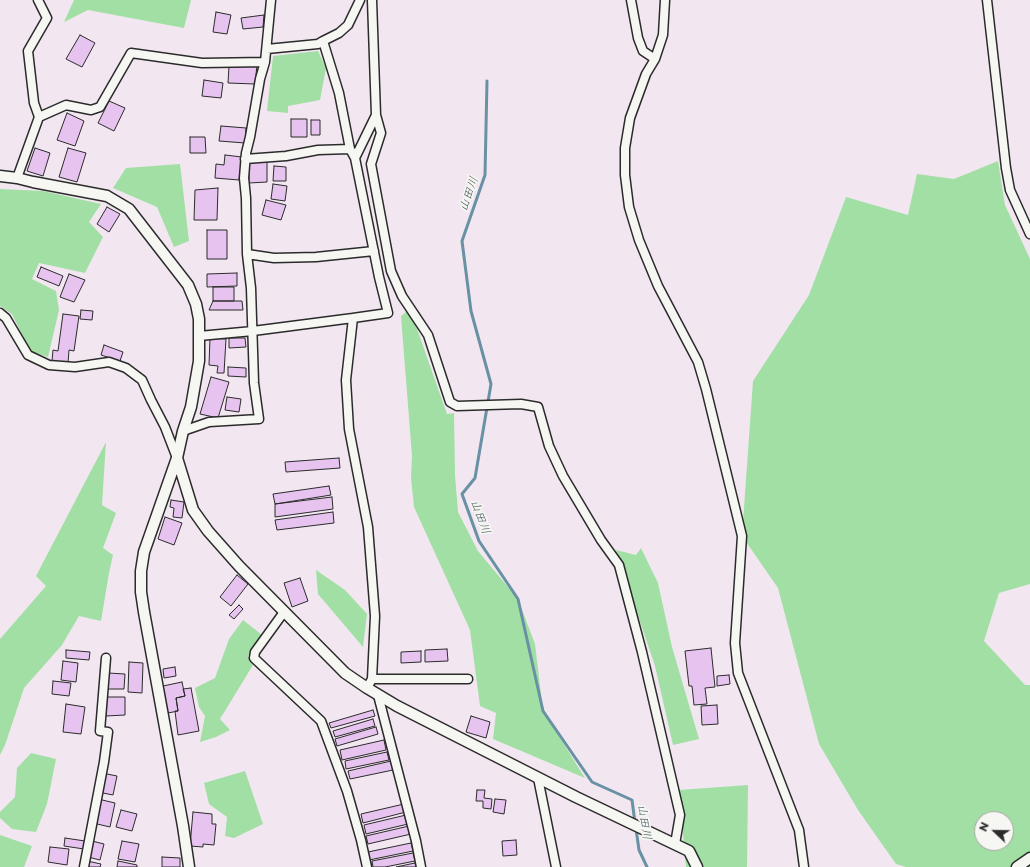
<!DOCTYPE html>
<meta charset="utf-8">
<style>
body{margin:0}
#map{position:relative;width:1030px;height:867px;overflow:hidden;background:#f2e7f1;font-family:"Playpen Sans",sans-serif}
canvas{display:block}
.north{position:absolute;left:974px;top:811px;width:40px;height:40px;box-sizing:border-box;background:#f6f6f2;border:1px solid #a5a5a2;border-radius:50%;rotate:292deg;font-size:11px;font-weight:700;line-height:16px;text-align:center;color:#2b2b2b}
.north::after{content:'';display:block;margin:auto;width:14px;height:18px;background:#2b2b2b;clip-path:polygon(50% 0,100% 100%,50% 72%,0 100%)}
</style>
<div id="map">
<canvas width="1030" height="867"></canvas>
<div class="north">N</div>
</div>
<script>
const context = document.querySelector('canvas').getContext('2d');
context.lineJoin = 'round';
function paint(path, color) { context.fillStyle = color; context.fill(path, 'evenodd'); }
const poly = rows => new Path2D(rows.map(r => 'M' + r).join(''));
function trace(path, color, width, dash) { context.strokeStyle = color; context.lineWidth = width; context.lineCap = dash ? 'butt' : 'round'; context.setLineDash(dash || []); context.stroke(path); }
function label(font, color, halo, rows, align = 'center') {
  context.font = font + ' "Playpen Sans","Klee One",sans-serif'; context.lineWidth = 3.5; context.setLineDash([]); context.textBaseline = 'middle'; context.strokeStyle = halo; context.fillStyle = color; for (const [text, x, y, turn = 0] of rows) {
    context.save(); context.translate(x, y); context.rotate((+turn || 0) * Math.PI / 180); context.textAlign = isNaN(turn) ? turn : align; if (halo) context.strokeText(text, 0, 0); context.fillText(text, 0, 0); context.restore();
  }
}
paint(poly([
 [74,0,191,0,184,28,88,10,64,22],
 [318,51,326,68,320,100,288,106,288,113,267,111,273,56],
 [998,161,1005,205,1030,259,1030,584,999,593,984,641,1025,685,1030,685,1030,867,906,867,896,864,858,810,819,744,778,588,742,536,753,381,809,295,846,197,908,215,917,174,954,179],
 [982,819,1006,819,1006,843,982,843],
 [180,164,189,241,174,247,157,207,113,188,126,168],
 [0,189,43,191,101,204,89,222,103,237,85,273,39,263,32,279,56,291,59,310,48,357,30,351,12,314,0,306],
 [410,309,447,414,454,413,455,475,458,512,478,551,518,599,535,644,543,711,585,778,493,739,496,713,480,706,470,630,414,507,411,478,412,456,401,316],
 [106,442,102,505,116,513,103,548,113,555,109,573,101,621,79,616,62,645,24,688,5,745,0,755,0,639,46,586,36,576],
 [641,548,658,583,672,647,699,739,673,745,655,666,616,550,636,555],
 [316,570,345,590,367,614,363,647,318,594],
 [243,620,262,635,248,656,253,665,220,719,230,730,216,737,200,742,205,716,199,707,195,688,215,678,229,639],
 [31,753,56,759,47,804,36,832,12,829,0,818,0,812,15,797,17,768],
 [245,771,263,824,234,838,225,836,227,817,209,804,204,783],
 [748,785,747,867,686,867,679,790],
 [0,835,32,846,24,867,0,867]
]), '#a2dfa5');
trace(poly([
 [487,81,485,175,462,241,471,311,491,384,475,478,462,494,479,541,518,599,543,711,592,782,632,800,635,823],
 [636,829,639,850,647,867]
]), '#6991a4', 3);
const building = poly([
 [216,12,231,15,227,34,213,32,216,12],
 [264,15,263,27,243,29,241,18,264,15],
 [80,35,95,43,82,67,66,59,80,35],
 [257,65,255,84,228,83,229,66,257,65],
 [204,80,223,83,221,98,202,96,204,80],
 [109,101,125,108,114,131,98,123,109,101],
 [67,113,84,121,75,146,57,140,67,113],
 [291,119,307,119,307,137,291,137,291,119],
 [311,120,320,120,320,135,311,135,311,120],
 [221,126,246,128,245,143,219,141,221,126],
 [190,137,205,137,206,153,190,153,190,137],
 [35,148,50,153,43,176,27,171,35,148],
 [68,148,86,153,77,182,59,177,68,148],
 [225,155,242,157,239,180,215,178,216,164,224,165,225,155],
 [249,160,267,160,267,182,249,183,249,160],
 [274,166,286,167,286,181,273,181,274,166],
 [273,184,287,186,285,201,271,199,273,184],
 [218,188,217,220,194,220,195,190,218,188],
 [266,200,286,205,281,220,262,215,266,200],
 [107,207,120,214,109,232,97,224,107,207],
 [207,230,227,230,227,259,207,259,207,230],
 [41,267,63,276,59,286,37,277,41,267],
 [237,273,237,286,207,287,207,274,237,273],
 [69,274,85,280,74,302,60,297,69,274],
 [213,287,234,287,234,301,213,301,213,287],
 [213,301,242,301,243,310,209,310,213,301],
 [81,310,93,311,92,320,80,319,81,310],
 [63,314,79,316,74,351,69,350,68,363,52,361,53,350,58,351,63,314],
 [210,338,226,339,224,373,217,373,218,366,209,365,210,338],
 [229,338,245,338,246,347,229,348,229,338],
 [104,345,123,352,120,361,101,355,104,345],
 [228,367,246,368,246,377,228,376,228,367],
 [211,377,229,382,218,418,200,414,211,377],
 [227,397,241,399,239,412,225,410,227,397],
 [339,458,340,468,286,472,285,462,339,458],
 [329,486,331,495,275,504,273,494,329,486],
 [332,497,333,509,275,517,275,504,332,497],
 [171,500,184,502,182,518,173,517,174,508,170,507,171,500],
 [333,512,334,523,277,530,275,520,333,512],
 [165,517,182,523,174,545,158,539,165,517],
 [237,575,248,584,231,606,220,597,237,575],
 [300,578,308,601,292,607,284,583,300,578],
 [239,605,243,609,234,619,229,615,239,605],
 [711,648,715,687,705,688,707,704,694,705,692,686,689,686,685,651,711,648],
 [447,649,448,661,425,662,425,650,447,649],
 [66,650,90,652,89,660,66,658,66,650],
 [421,651,421,662,401,663,401,652,421,651],
 [63,661,78,663,76,682,61,680,63,661],
 [129,662,143,663,142,693,128,692,129,662],
 [175,667,176,676,164,678,163,669,175,667],
 [108,673,125,674,124,689,107,689,108,673],
 [729,675,730,684,717,686,717,676,729,675],
 [53,681,71,683,69,696,52,694,53,681],
 [182,682,185,696,176,698,178,711,168,713,163,686,182,682],
 [191,688,199,731,178,735,175,711,178,711,176,698,185,696,183,689,191,688],
 [107,697,125,697,125,715,106,716,107,697],
 [66,704,85,707,81,734,63,732,66,704],
 [717,705,718,724,702,725,701,706,717,705],
 [373,710,375,716,331,728,329,723,373,710],
 [471,716,490,722,486,738,466,732,471,716],
 [373,719,375,726,335,737,333,731,373,719],
 [376,727,378,734,337,746,335,739,376,727],
 [384,740,386,750,342,760,340,750,384,740],
 [387,752,389,760,346,769,345,761,387,752],
 [391,761,393,770,350,779,348,771,391,761],
 [102,773,117,776,113,795,98,792,102,773],
 [477,790,485,790,484,798,492,799,491,809,483,808,483,801,476,801,477,790],
 [98,799,115,803,110,827,93,823,98,799],
 [495,799,506,800,504,814,493,812,495,799],
 [404,804,406,812,363,823,361,814,404,804],
 [121,810,137,814,132,831,116,827,121,810],
 [193,812,212,814,212,824,216,824,214,845,203,844,203,847,190,846,193,812],
 [406,815,408,824,366,834,364,825,406,815],
 [409,826,411,834,368,844,366,836,409,826],
 [65,838,85,841,84,849,64,846,65,838],
 [88,840,104,844,100,860,84,856,88,840],
 [516,840,517,855,503,856,502,841,516,840],
 [122,841,139,844,135,862,118,859,122,841],
 [411,843,413,851,369,860,368,852,411,843],
 [50,847,69,849,67,865,48,862,50,847],
 [413,853,415,861,385,867,373,867,372,861,413,853],
 [162,857,180,858,180,867,162,867,162,857],
 [87,861,101,864,100,867,86,867,87,861],
 [118,861,137,865,137,867,117,867,118,861],
 [415,863,416,867,396,867,415,863]
]);
paint(building, '#e7c4ef');
trace(building, '#2b2b2b', 1);
const minor = poly([
 [372,0,376,115,381,133,371,164,391,271,402,296,428,335,450,402,457,406,521,404,538,407,549,446,563,476,601,540,619,565,642,652,680,815,675,844],
 [631,0,638,38,643,51,655,59],
 [665,0,663,35,655,59,646,74,630,118,625,148,625,175,629,207,639,240,658,286,698,362,706,389,742,536,735,643,738,673,799,830,804,867],
 [987,0,1006,168,1010,190,1030,234],
 [323,41,339,93,350,149],
 [267,49,318,44,323,41,339,33,348,25,360,0],
 [39,117,66,105,91,110,100,107,131,53,202,63,265,62],
 [245,159,286,156,318,150,350,149,355,158],
 [17,178,39,117,34,103,28,51,47,18,38,0],
 [247,254,274,258,316,257,374,251],
 [0,313,6,318,28,355,49,365,75,367,109,362,126,368,142,380,151,400,165,427,177,458],
 [199,336,253,331,353,318],
 [183,431,209,422,259,419,254,383,251,288,247,254,246,198,244,178,246,153,250,137,260,79,265,62,271,0],
 [284,612,255,652,254,658,321,721,347,791,361,840,367,867],
 [372,679,468,679],
 [367,688,372,679,375,616,368,527,349,429,346,380,353,318,388,313,379,277,355,158,376,115],
 [378,695,416,841,421,867],
 [538,778,556,867],
 [84,867,104,762,108,732,100,731,106,658]
]);
const tertiary = poly([
 [0,176,17,178,33,182,107,196,129,209,188,285,196,304,199,319,199,361,191,407,183,431,177,458,144,552,141,571,141,592,144,612,183,826,189,867],
 [177,458,193,510,208,531,239,566,345,673,367,688,397,706,576,797,689,851,697,867],
 [1017,867,1030,858]
]);
trace(minor, '#2b2b2b', 11);
trace(tertiary, '#2b2b2b', 13);
trace(minor, '#f6f6f2', 8);
trace(tertiary, '#f6f6f2', 10);
label('italic 12px', '#45565e', '#f6f6f2', [
 ["山田川",469,194,-71],
 ["山田川",480,517,70],
 ["山田川",644,822,81]
]);
</script>
